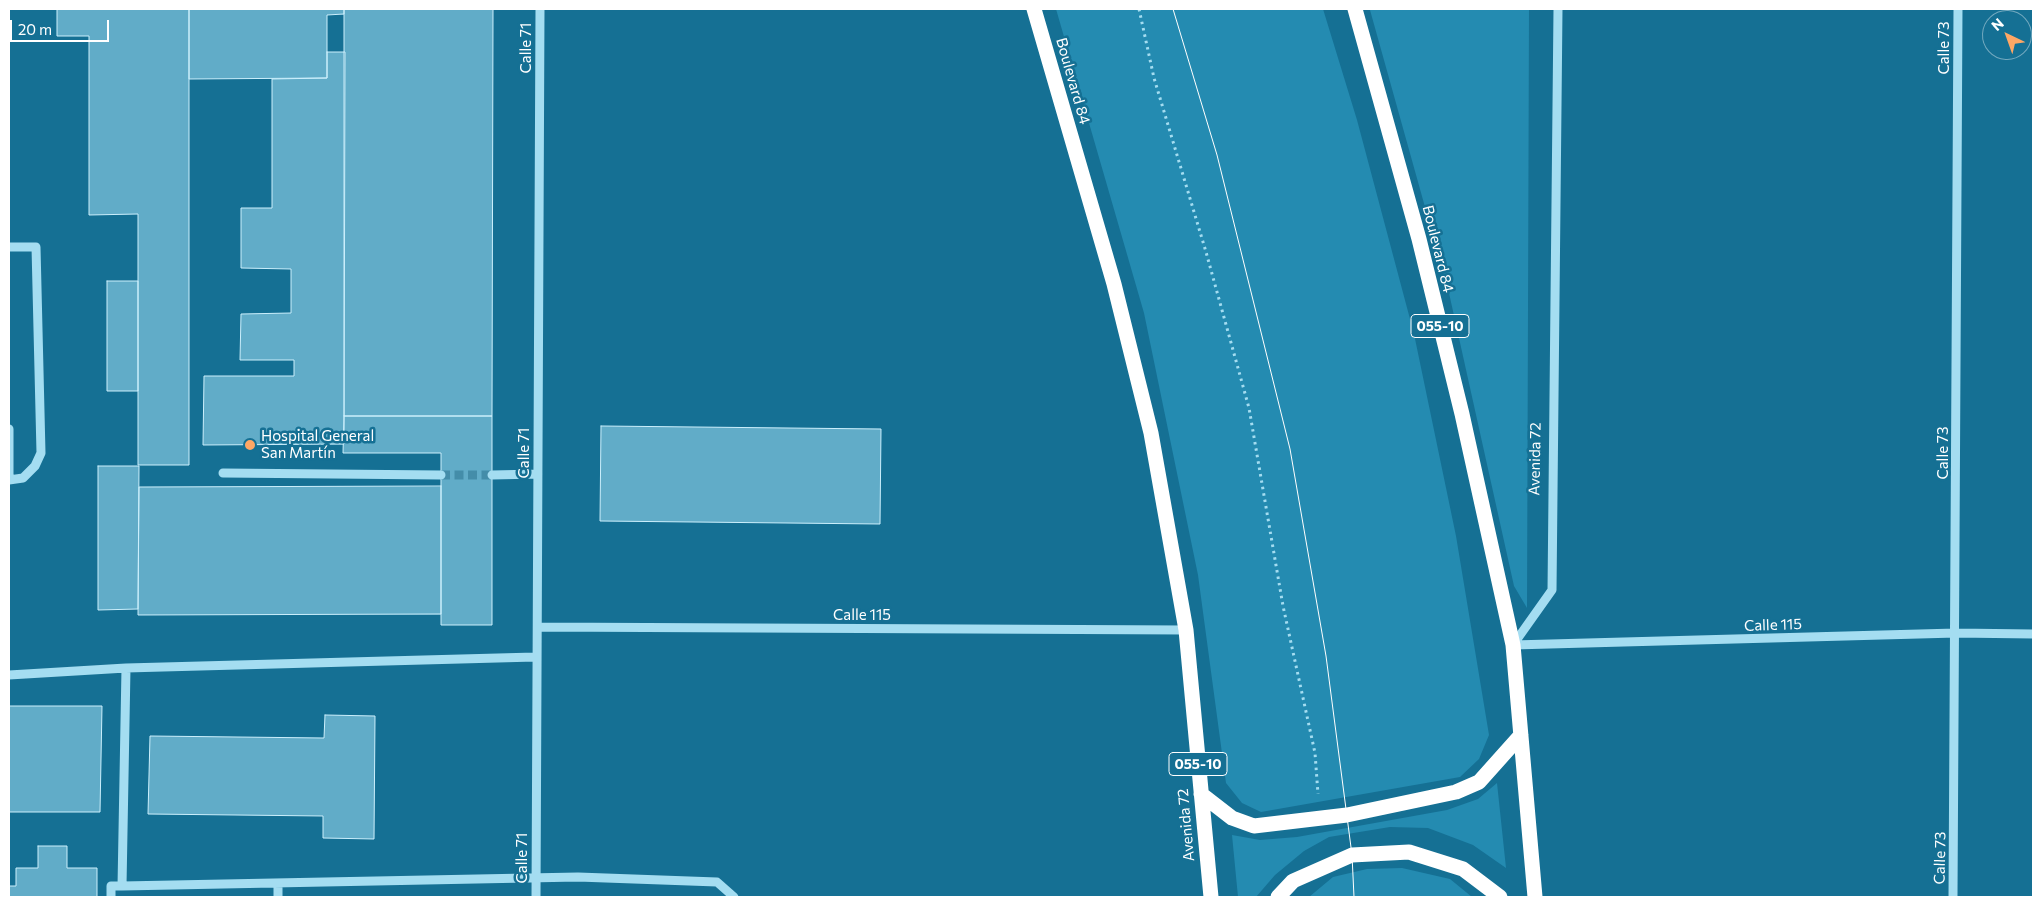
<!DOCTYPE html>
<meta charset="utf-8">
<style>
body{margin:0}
#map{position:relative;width:2042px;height:906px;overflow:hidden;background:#157094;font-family:Commissioner,sans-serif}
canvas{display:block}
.frame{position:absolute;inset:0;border:10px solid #fff;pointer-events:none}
.north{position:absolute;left:1982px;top:10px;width:50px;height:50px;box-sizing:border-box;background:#157094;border:1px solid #73a9bf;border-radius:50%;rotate:318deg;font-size:14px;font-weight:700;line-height:20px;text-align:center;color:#fff}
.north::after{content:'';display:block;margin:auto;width:18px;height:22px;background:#ffa765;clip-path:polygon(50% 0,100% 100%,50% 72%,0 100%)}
.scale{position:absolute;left:10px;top:20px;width:99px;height:22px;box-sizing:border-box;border:2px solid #fff;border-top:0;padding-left:6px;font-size:15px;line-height:18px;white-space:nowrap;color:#fff;-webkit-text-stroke:4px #157094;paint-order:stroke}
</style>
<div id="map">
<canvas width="2042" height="906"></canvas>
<div class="frame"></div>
<div class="north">N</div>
<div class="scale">20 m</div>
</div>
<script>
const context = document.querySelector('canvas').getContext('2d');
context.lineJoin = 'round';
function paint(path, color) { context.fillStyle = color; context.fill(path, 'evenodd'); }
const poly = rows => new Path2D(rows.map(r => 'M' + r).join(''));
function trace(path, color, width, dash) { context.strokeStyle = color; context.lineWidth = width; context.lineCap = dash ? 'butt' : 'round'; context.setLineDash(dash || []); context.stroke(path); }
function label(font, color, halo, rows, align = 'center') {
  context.font = font + ' Commissioner,sans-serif'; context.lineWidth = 5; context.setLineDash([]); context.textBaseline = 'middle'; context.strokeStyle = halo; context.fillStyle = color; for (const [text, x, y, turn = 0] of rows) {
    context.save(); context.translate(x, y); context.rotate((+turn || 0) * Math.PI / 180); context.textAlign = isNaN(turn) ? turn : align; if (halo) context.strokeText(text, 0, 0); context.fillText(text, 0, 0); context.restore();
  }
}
paint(poly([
 [1056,9,1323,9,1357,120,1414,334,1456,536,1489,735,1479,759,1460,777,1261,812,1242,803,1226,783,1198,575,1144,313],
 [1371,9,1529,9,1527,608,1514,586,1449,293,1370,10],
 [1497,783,1506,868,1473,845,1428,828,1390,827,1329,837,1304,851,1275,875,1256,897,1238,897,1232,835,1260,840,1297,837,1447,810,1478,799],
 [1402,868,1450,879,1472,897,1309,897,1333,877,1367,869]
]), '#248bb1');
const building = poly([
 [57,9,189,9,189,465,138,465,138,214,89,215,89,36,57,36,57,9],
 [189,9,344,9,344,14,327,15,327,78,189,79,189,9],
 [344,9,493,9,492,416,344,416,344,9],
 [327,52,345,52,344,444,203,445,204,376,294,376,294,360,240,360,241,314,291,313,291,269,241,268,241,208,272,208,272,79,327,78,327,52],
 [107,281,138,281,138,391,107,391,107,281],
 [344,416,492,416,492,625,441,625,441,453,343,453,344,416],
 [601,426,881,429,880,524,600,521,601,426],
 [98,466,139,466,138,609,98,610,98,466],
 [441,486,441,614,138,615,139,487,441,486],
 [9,706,102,706,100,812,9,812,9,706],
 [325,715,375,716,374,839,323,838,323,816,148,814,150,736,324,738,325,715],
 [38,846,67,846,67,868,97,868,97,897,9,897,9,886,16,886,16,868,38,868,38,846]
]);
paint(building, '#61acc8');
trace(building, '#cceffc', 1);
trace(poly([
 [441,475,492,475]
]), '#448da9', 9, [9, 4.5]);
trace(poly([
 [1139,9,1154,78,1206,252,1249,408,1283,606,1315,753,1318,794]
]), '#a4ddf1', 3, [2.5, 4]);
trace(poly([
 [9,247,36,247,41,453,35,466,23,478,9,480],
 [9,429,9,480],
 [223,473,441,475],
 [492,475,538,474],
 [538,627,1186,630],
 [1513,645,1552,590,1558,9],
 [1513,645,1956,633,2033,634],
 [9,675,126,668,535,657],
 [278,883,278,897],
 [122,886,578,877,717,882,734,897],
 [111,897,111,886,122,886,126,668],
 [536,897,540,9],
 [1953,897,1958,9]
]), '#a4ddf1', 9);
trace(poly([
 [1034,9,1114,284,1151,433,1186,630,1211,897],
 [1355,9,1419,239,1462,414,1513,645,1535,897],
 [1201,794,1232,818,1254,826,1347,815,1456,792,1479,782,1521,735],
 [1278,897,1293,881,1352,855,1409,852,1463,869,1500,897]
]), '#fff', 15);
trace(poly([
 [1173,9,1217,155,1290,449,1326,656,1352,855,1354,897]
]), '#fff', 1);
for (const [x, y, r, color] of [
 [250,445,6,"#ffa765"]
]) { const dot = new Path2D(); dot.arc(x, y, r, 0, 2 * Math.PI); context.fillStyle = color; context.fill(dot); trace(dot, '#157094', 2); }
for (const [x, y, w] of [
 [1440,326,58],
 [1198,764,58]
]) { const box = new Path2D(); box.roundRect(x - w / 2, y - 11.5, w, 23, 4); context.fillStyle = '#157094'; context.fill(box); trace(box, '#fff', 1); }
label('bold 14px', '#fff', null, [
 ["055-10",1440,326],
 ["055-10",1198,764]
]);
label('15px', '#fff', '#157094', [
 ["Calle 71",526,48,-90],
 ["Calle 73",1944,48,-90],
 ["Boulevard 84",1073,81,74],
 ["Boulevard 84",1438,249,76],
 ["Calle 71",524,453,-90],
 ["Calle 73",1943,453,-90],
 ["Avenida 72",1535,459,-89],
 ["Calle 115",862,615],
 ["Calle 115",1773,625,-2],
 ["Avenida 72",1186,825,-95],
 ["Calle 71",522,858,-90],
 ["Calle 73",1940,858,-89]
]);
label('15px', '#fff', '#157094', [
 ["Hospital General",261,436],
 ["San Martín",261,453]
], 'left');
</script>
